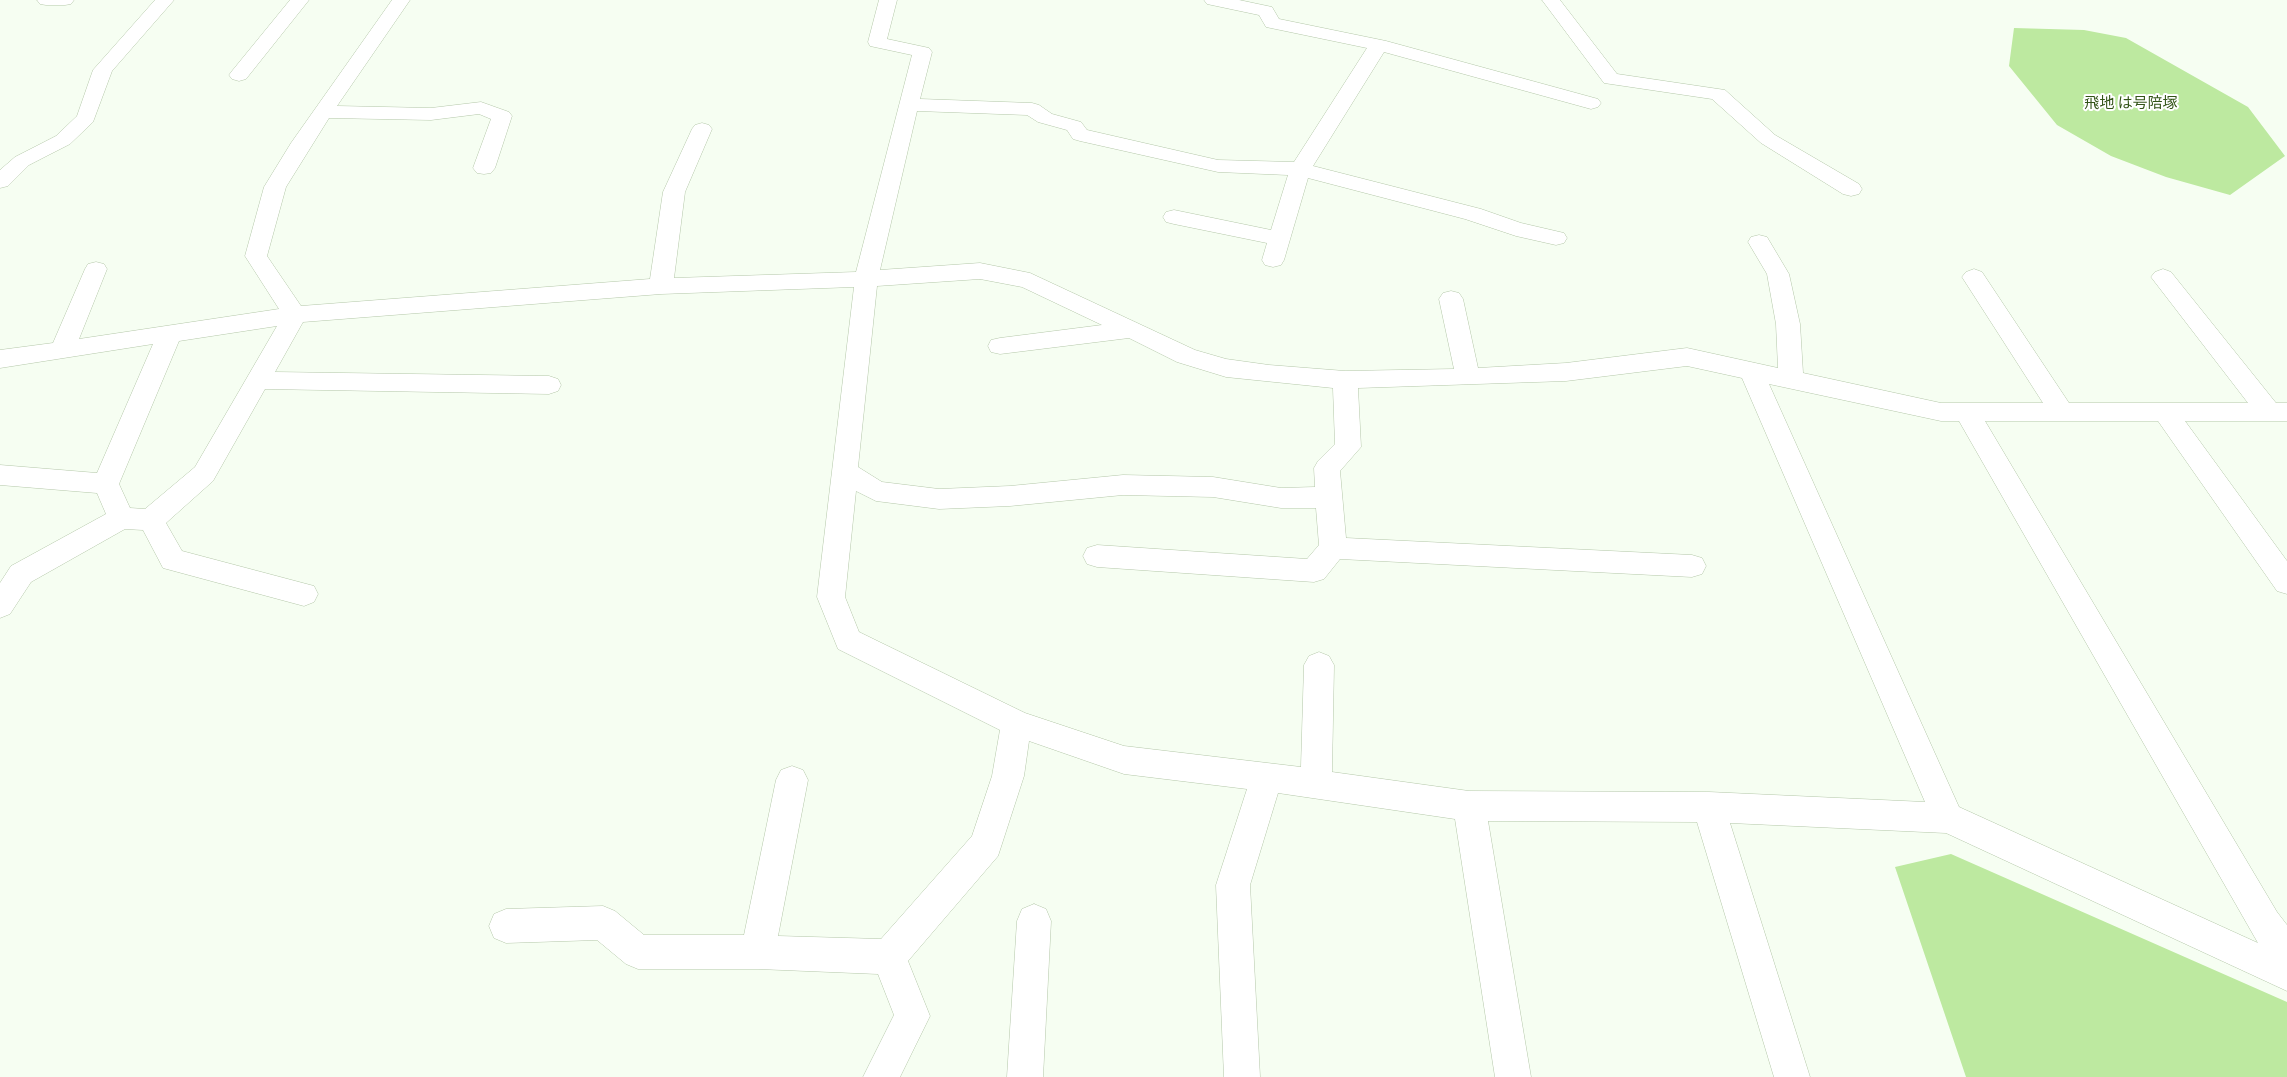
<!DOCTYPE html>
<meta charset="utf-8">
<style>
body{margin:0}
canvas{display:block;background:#f6fef2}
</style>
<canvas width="2287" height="1077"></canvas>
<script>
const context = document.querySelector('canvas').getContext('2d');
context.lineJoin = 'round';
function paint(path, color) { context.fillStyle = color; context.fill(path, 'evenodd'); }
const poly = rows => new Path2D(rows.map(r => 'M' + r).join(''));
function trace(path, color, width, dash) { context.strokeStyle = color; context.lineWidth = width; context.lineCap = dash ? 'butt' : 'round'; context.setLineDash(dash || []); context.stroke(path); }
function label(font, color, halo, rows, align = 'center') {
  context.font = font + ' "Fira Sans Condensed","Noto Sans JP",sans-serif'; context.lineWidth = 4; context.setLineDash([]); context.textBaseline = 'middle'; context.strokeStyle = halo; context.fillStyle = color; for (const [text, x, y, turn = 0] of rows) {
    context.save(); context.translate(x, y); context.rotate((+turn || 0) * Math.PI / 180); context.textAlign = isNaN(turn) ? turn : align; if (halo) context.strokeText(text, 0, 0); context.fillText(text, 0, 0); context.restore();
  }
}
paint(poly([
 [2014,28,2084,30,2126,38,2248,107,2285,156,2230,195,2166,177,2111,156,2057,125,2009,66],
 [1951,854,2287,1002,2287,1077,1966,1077,1895,867]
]), '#bde9a0');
const minor = poly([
 [37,0,74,0,71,4,65,5,46,5,40,4,37,0],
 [155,0,174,0,112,71,93,122,70,144,29,165,8,186,0,188,0,170,15,157,56,136,77,116,93,70,155,0],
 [290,0,309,0,246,79,239,81,232,79,229,75,232,71,290,0],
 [392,0,410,0,337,106,431,108,481,102,509,112,512,116,495,168,491,173,484,174,477,173,473,168,491,119,479,114,431,120,329,118,286,187,267,256,301,306,650,279,663,192,692,129,695,125,702,123,709,125,712,129,685,192,674,278,856,272,912,55,870,46,868,42,879,0,897,0,887,39,929,48,932,52,920,99,1032,103,1039,105,1052,114,1081,122,1087,130,1218,160,1294,162,1367,48,1266,27,1259,15,1207,4,1204,0,1239,0,1272,7,1279,19,1386,41,1598,99,1601,103,1598,107,1591,109,1384,52,1313,166,1481,209,1521,223,1564,233,1567,238,1564,243,1556,245,1516,236,1465,219,1308,178,1284,260,1281,265,1273,267,1265,265,1262,260,1267,243,1174,224,1166,222,1163,217,1166,212,1174,210,1271,230,1288,175,1218,172,1080,141,1073,139,1067,130,1038,122,1027,115,917,111,880,270,980,263,1030,273,1195,350,1226,359,1269,365,1345,371,1454,369,1439,299,1443,293,1451,291,1459,293,1463,299,1478,368,1566,363,1687,348,1778,368,1776,324,1767,274,1748,242,1751,237,1759,235,1767,237,1789,274,1800,324,1803,373,1941,403,2043,403,1962,277,1966,272,1974,269,1982,272,2069,403,2248,403,2151,277,2155,272,2163,269,2171,272,2276,403,2287,403,2287,421,2185,421,2287,561,2287,594,2277,591,2158,421,1985,421,2277,912,2287,925,2287,991,1946,833,1730,823,1810,1077,1774,1077,1697,822,1488,821,1531,1077,1495,1077,1455,819,1278,793,1250,885,1260,1077,1224,1077,1216,885,1247,789,1124,774,1029,741,1024,776,998,856,908,961,930,1016,900,1077,863,1077,894,1015,878,974,758,969,638,969,626,964,597,940,506,943,494,938,489,926,494,914,506,909,603,906,615,911,644,935,744,935,776,780,781,770,792,766,803,770,808,780,778,936,881,939,972,836,992,776,1000,730,838,649,817,597,854,287,661,294,303,322,275,372,549,376,558,379,561,385,558,391,549,394,265,389,213,481,166,523,182,551,314,586,318,594,314,602,304,606,163,568,143,530,125,529,31,582,10,614,0,618,0,583,11,566,106,514,97,493,0,485,0,465,97,473,153,344,0,368,0,350,53,343,85,269,88,264,96,262,104,264,107,269,79,339,279,309,245,256,264,187,291,143,392,0],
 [980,279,1022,287,1102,325,1000,338,991,340,988,346,991,352,1000,354,1129,338,1177,362,1226,377,1333,388,1335,444,1318,461,1314,468,1315,487,1281,488,1213,477,1123,475,1010,486,939,489,882,482,858,467,877,286,980,279],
 [277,326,195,467,145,509,130,508,119,484,179,341,277,326],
 [1687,366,1742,378,1925,802,1709,792,1469,791,1332,772,1334,665,1329,656,1319,652,1309,656,1304,665,1301,767,1124,746,1025,713,859,632,845,597,856,491,876,501,939,509,1010,506,1123,495,1213,497,1281,508,1316,508,1319,545,1307,559,1097,545,1087,548,1083,556,1087,564,1097,567,1314,582,1324,579,1340,559,1692,577,1702,574,1706,566,1702,558,1692,555,1346,538,1340,471,1361,447,1358,388,1566,381,1687,366],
 [1769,384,1941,421,1959,421,2258,943,1959,807,1769,384],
 [1542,0,1560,0,1617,74,1725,90,1775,135,1859,184,1862,189,1859,194,1851,196,1843,194,1761,143,1712,99,1604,83,1542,0],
 [1034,904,1046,909,1051,921,1043,1077,1007,1077,1017,921,1022,909,1034,904]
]);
trace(minor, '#b4c7a9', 1);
paint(minor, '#fff');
label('15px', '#335418', '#fff', [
 ["飛地 は号陪塚",2131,104]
]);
</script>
